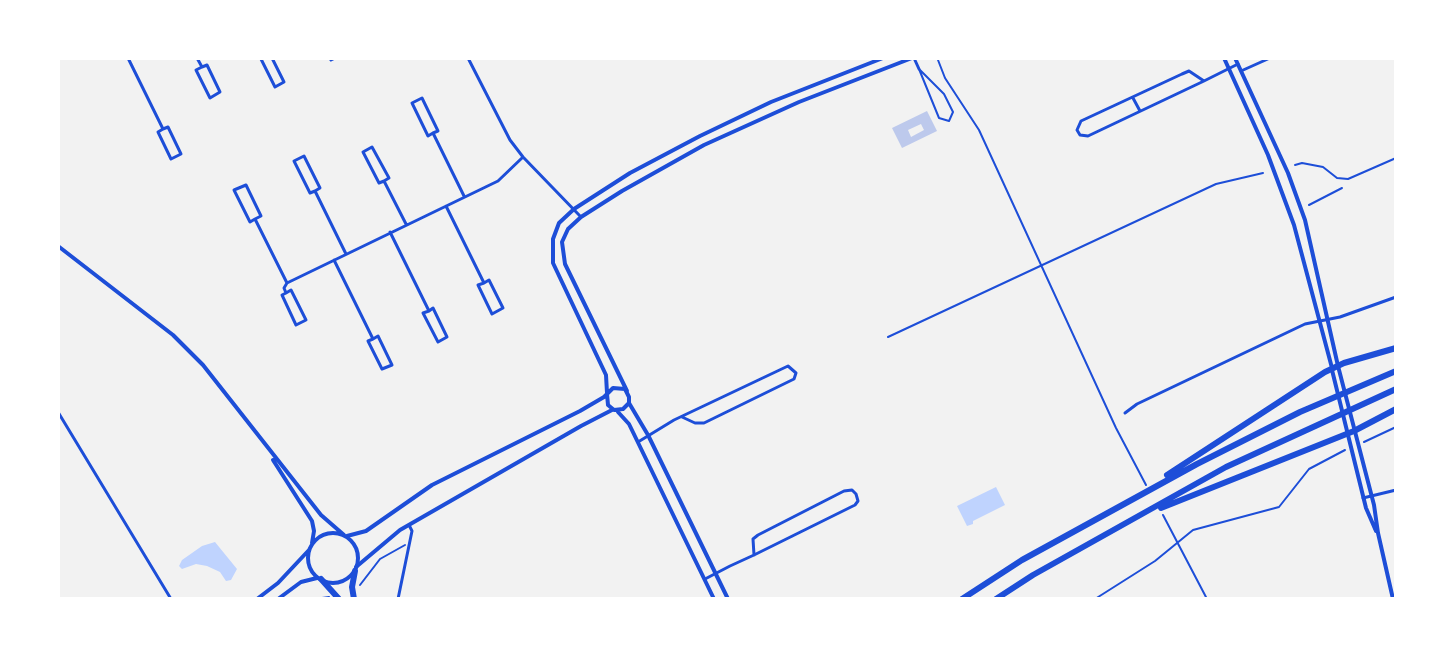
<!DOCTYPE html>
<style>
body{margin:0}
#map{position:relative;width:1454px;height:657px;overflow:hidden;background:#f2f2f2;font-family:Roboto,sans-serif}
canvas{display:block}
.frame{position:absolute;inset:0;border:60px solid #fff;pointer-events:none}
</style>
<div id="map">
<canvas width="1454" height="657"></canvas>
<div class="frame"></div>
</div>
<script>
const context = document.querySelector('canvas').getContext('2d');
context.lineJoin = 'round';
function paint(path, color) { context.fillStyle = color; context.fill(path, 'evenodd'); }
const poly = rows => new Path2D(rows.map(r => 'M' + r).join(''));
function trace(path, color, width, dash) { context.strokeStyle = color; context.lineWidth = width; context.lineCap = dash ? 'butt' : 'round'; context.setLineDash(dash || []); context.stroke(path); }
paint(poly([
 [996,487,1005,505,973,521,973,524,967,526,957,506],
 [215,542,237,569,231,580,226,581,220,572,207,566,196,564,182,569,179,566,182,560,202,546]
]), '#bfd3fe');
paint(poly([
 [927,111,937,131,902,148,892,128],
 [921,124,924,130,911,137,908,130]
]), '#bdc9ec');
trace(poly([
 [938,60,945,78,979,130,1116,428,1146,485],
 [1295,165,1302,163,1323,167,1337,178,1348,179,1396,158],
 [1309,205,1342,188],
 [888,337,1216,184,1263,173],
 [1364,442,1396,427],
 [1163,515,1207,599],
 [360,585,380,559,405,545],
 [315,599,329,597],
 [1095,599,1155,561,1193,530,1279,507,1309,469,1345,450]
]), '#1d4ed8', 2);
trace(poly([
 [919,69,944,94,953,112,949,121,939,118,919,69]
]), '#1d4ed8', 2);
trace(poly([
 [128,58,163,129,168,127,181,154,171,159,158,132,163,129],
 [197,58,202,67,207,65,220,92,210,98,196,70,202,67],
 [263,58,261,59,275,87,284,82,272,58],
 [330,58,331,60,335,58],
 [468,58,510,140,523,157,581,217],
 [914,58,919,69],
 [1282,58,1297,58],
 [1241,71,1270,58],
 [1204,81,1189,71,1182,74,1081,121,1077,130,1080,135,1088,136,1204,81,1238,64],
 [1133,98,1140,111],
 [433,133,428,136,412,103,422,98,438,131,433,133,464,196],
 [384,181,379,183,363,152,372,147,389,178,384,181,406,224],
 [315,191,310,193,294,161,304,156,320,188,315,191,346,254],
 [446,206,484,283,478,285,492,314,503,308,489,280,484,283],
 [255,219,250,222,234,190,246,185,261,216,255,219,287,283,284,288,286,293,282,295,296,325,306,320,291,290,286,293],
 [390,232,429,311,423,313,438,342,447,337,433,308,429,311],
 [334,260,373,339,368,341,382,369,392,365,378,336,373,339],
 [287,283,498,181,523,157],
 [58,412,171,599],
 [1125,413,1137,404,1305,324,1340,317,1396,297],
 [638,442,674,420,788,366,796,373,794,379,704,423,695,423,682,417],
 [1363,498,1396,490],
 [705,579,730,566,754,555,855,505,858,501,856,494,852,490,844,491,758,535,753,539,754,555],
 [398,599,412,531,409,525]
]), '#1d4ed8', 3);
trace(poly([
 [1224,58,1268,155,1294,225,1332,368],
 [1235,58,1288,173,1305,220,1338,366],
 [627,391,565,264,562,242,568,229,581,217,622,191,704,145,799,102,912,58],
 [607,393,606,375,553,263,553,239,559,223,574,209,630,173,700,136,771,102,883,58],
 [629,403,648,435,728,599],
 [618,412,629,424,714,599],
 [347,536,366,531,432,485,580,411,604,397,613,388,625,389,629,397,629,403,623,409,614,410,608,405,607,394],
 [356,567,400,530,581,426,612,410]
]), '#1d4ed8', 4);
trace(poly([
 [58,246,173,335,203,365,321,515,344,535],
 [1338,366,1374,505,1378,533,1393,599],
 [1332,370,1366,508,1376,531],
 [273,460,312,521,314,531,312,543],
 '308 558a25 25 0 1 1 50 0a25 25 0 1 1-50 0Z',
 [257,599,278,583,309,550],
 [278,599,301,582,317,578]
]), '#1d4ed8', 4);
trace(poly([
 [1167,475,1325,372,1344,363,1396,348],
 [1161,508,1354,431,1396,409],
 [321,579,339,599],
 [354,599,352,587,355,571],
 [962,599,1022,560,1197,464,1300,412,1396,371],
 [996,599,1033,575,1226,467,1396,389]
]), '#1d4ed8', 6);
</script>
